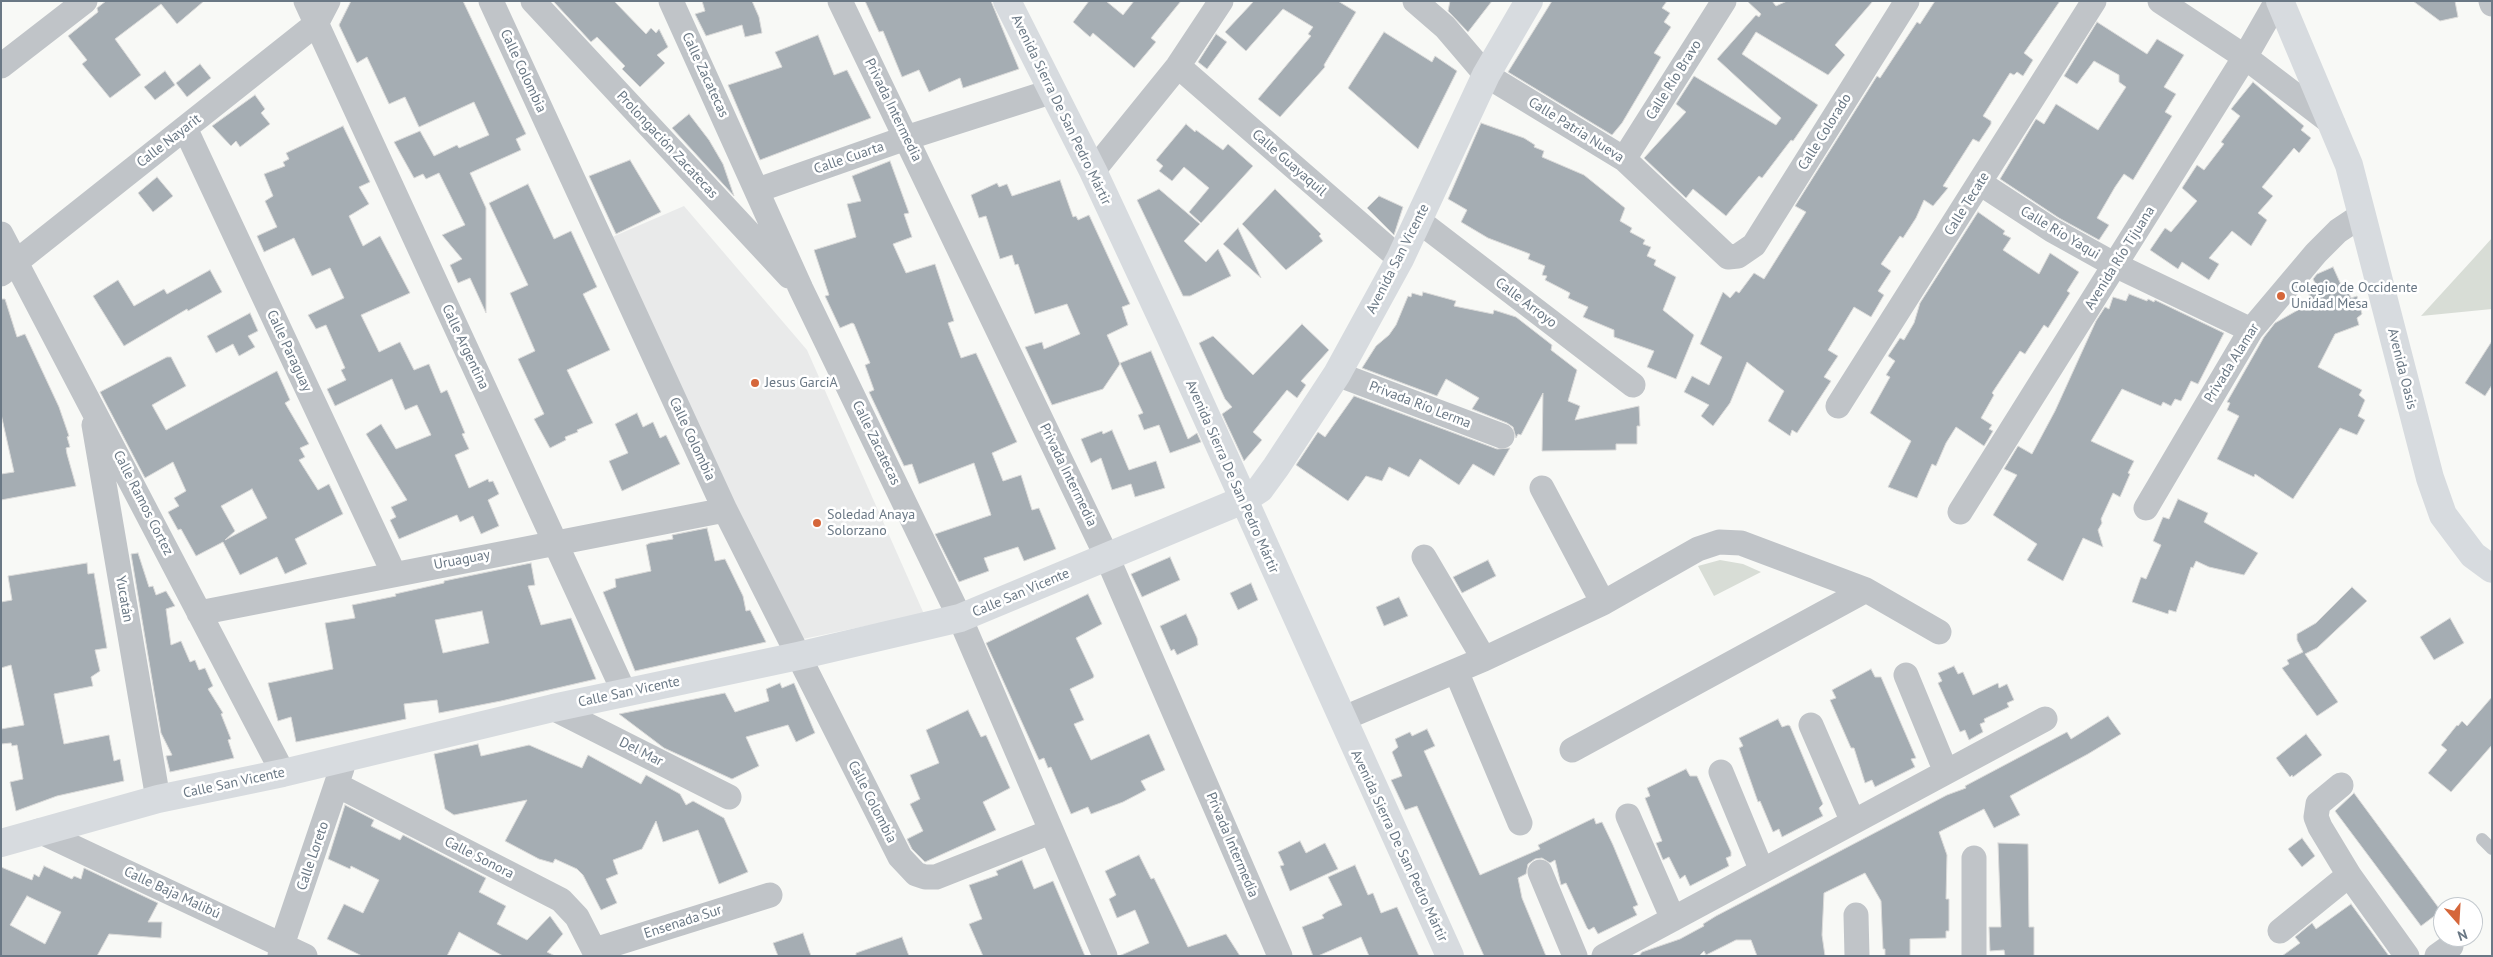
<!DOCTYPE html>
<meta charset="utf-8">
<style>
body{margin:0}
#map{position:relative;width:2493px;height:957px;overflow:hidden;background:#f8f9f6;font-family:"PT Sans",sans-serif}
canvas{display:block}
.frame{position:absolute;inset:0;border:2px solid #6a7885;pointer-events:none}
.north{position:absolute;left:2433px;top:897px;width:50px;height:50px;box-sizing:border-box;background:#fff;border:1px solid #c3c9ce;border-radius:50%;rotate:161deg;font-size:14px;font-weight:700;line-height:20px;text-align:center;color:#6a7885}
.north::after{content:'';display:block;margin:auto;width:18px;height:22px;background:#d5663a;clip-path:polygon(50% 0,100% 100%,50% 72%,0 100%)}
</style>
<div id="map">
<canvas width="2493" height="957"></canvas>
<div class="frame"></div>
<div class="north">N</div>
</div>
<script>
const context = document.querySelector('canvas').getContext('2d');
context.lineJoin = 'round';
function paint(path, color) { context.fillStyle = color; context.fill(path, 'evenodd'); }
const poly = rows => new Path2D(rows.map(r => 'M' + r).join(''));
function trace(path, color, width, dash) { context.strokeStyle = color; context.lineWidth = width; context.lineCap = dash ? 'butt' : 'round'; context.setLineDash(dash || []); context.stroke(path); }
function label(font, color, halo, rows, align = 'center') {
  context.font = font + ' "PT Sans",sans-serif'; context.lineWidth = 5; context.setLineDash([]); context.textBaseline = 'middle'; context.strokeStyle = halo; context.fillStyle = color; for (const [text, x, y, turn = 0] of rows) {
    context.save(); context.translate(x, y); context.rotate((+turn || 0) * Math.PI / 180); context.textAlign = isNaN(turn) ? turn : align; if (halo) context.strokeText(text, 0, 0); context.fillText(text, 0, 0); context.restore();
  }
}
paint(poly([
 [684,206,807,350,924,614,798,640,610,238]
]), '#e9eaea');
paint(poly([
 [2492,238,2492,309,2421,316,2474,258],
 [1720,560,1743,564,1761,572,1714,596,1698,566]
]), '#d8ddd6');
const building = poly([
 [106,1,204,1,177,24,161,4,115,39,141,75,110,98,82,64,87,60,68,36,98,12,97,8,106,1],
 [351,1,463,1,526,134,516,139,521,150,470,173,486,208,486,313,470,278,458,283,450,265,462,259,442,235,465,225,439,173,426,179,423,174,414,178,394,142,420,131,434,156,457,145,459,148,489,135,474,102,419,127,405,97,389,104,367,57,357,63,339,25,351,1],
 [553,1,614,1,646,34,651,28,656,33,659,29,668,47,657,55,665,63,640,87,622,69,625,66,597,37,591,42,553,1],
 [702,1,752,1,759,17,762,33,745,37,742,25,706,36,695,14,705,11,702,1],
 [865,1,991,1,1019,69,963,88,960,78,929,92,919,70,902,77,883,31,879,32,865,1],
 [1089,1,1106,1,1123,15,1134,1,1181,1,1151,38,1156,42,1134,68,1093,33,1090,37,1073,22,1089,1],
 [1254,1,1338,1,1356,12,1324,65,1325,67,1280,117,1258,99,1311,36,1308,34,1313,27,1283,9,1246,51,1225,32,1254,1],
 [1450,1,1492,1,1468,32,1448,11,1450,1],
 [1552,1,1667,1,1662,8,1670,13,1664,22,1671,27,1654,53,1661,57,1622,123,1612,135,1508,72,1552,1],
 [1747,1,1772,1,1776,6,1787,1,1873,1,1835,45,1845,55,1828,75,1756,32,1742,54,1818,105,1793,141,1791,140,1762,178,1759,176,1726,216,1693,189,1686,198,1644,158,1686,112,1676,104,1694,76,1776,125,1781,118,1717,59,1756,15,1759,17,1761,14,1747,1],
 [1935,1,2060,1,2024,53,2033,60,2023,76,2017,72,2014,75,2010,73,1983,116,1991,121,1991,124,1979,142,1973,139,1943,186,1948,188,1933,206,1924,200,1916,218,1903,238,1900,236,1881,264,1891,271,1878,291,1884,295,1871,317,1854,307,1828,350,1838,356,1824,377,1831,381,1797,433,1792,430,1790,436,1768,421,1784,391,1747,362,1730,403,1713,426,1701,416,1709,405,1684,392,1692,376,1709,385,1722,357,1700,344,1723,292,1730,298,1736,291,1739,293,1754,273,1764,279,1806,212,1795,206,1877,76,1880,78,1917,22,1920,24,1935,1],
 [2413,1,2455,1,2458,17,2440,21,2413,1],
 [2097,22,2147,54,2157,39,2184,55,2164,87,2176,94,2165,112,2172,116,2133,180,2124,174,2115,187,2097,218,2109,225,2099,240,2059,218,2000,179,2036,119,2044,124,2056,104,2098,130,2126,87,2119,82,2119,75,2094,61,2077,84,2064,76,2097,22],
 [1384,32,1432,62,1435,56,1457,71,1418,149,1348,88,1384,32],
 [1216,34,1227,42,1207,69,1198,62,1216,34],
 [818,35,834,75,847,70,871,118,760,160,728,85,782,67,775,52,818,35],
 [200,64,211,78,187,97,176,83,200,64],
 [165,71,175,85,155,100,144,87,165,71],
 [2253,82,2304,126,2301,130,2311,138,2299,153,2294,148,2262,187,2273,196,2258,213,2267,220,2251,246,2232,231,2209,258,2219,264,2209,280,2182,262,2178,269,2150,250,2165,228,2171,232,2197,201,2182,188,2197,165,2204,170,2224,144,2221,142,2240,116,2231,109,2253,82],
 [255,95,265,109,261,113,270,124,240,147,236,141,231,146,212,126,255,95],
 [689,114,709,140,723,164,734,196,672,128,689,114],
 [1481,123,1524,138,1535,145,1534,147,1544,151,1542,157,1584,175,1625,208,1620,221,1632,228,1630,232,1645,240,1643,244,1651,247,1647,256,1656,260,1654,265,1676,277,1663,310,1694,335,1676,379,1647,367,1654,351,1614,337,1614,330,1583,317,1588,307,1568,298,1570,293,1545,280,1547,276,1542,275,1545,266,1528,259,1530,254,1488,238,1461,222,1467,210,1448,199,1481,123],
 [1186,124,1195,132,1196,130,1223,150,1228,144,1253,166,1201,223,1189,212,1209,188,1184,167,1172,181,1159,171,1163,166,1156,160,1186,124],
 [343,126,370,182,359,187,369,204,349,216,363,246,380,236,410,293,361,315,379,352,400,342,414,370,429,364,441,393,447,390,465,433,462,434,469,449,455,455,469,488,488,479,489,482,493,481,499,494,488,500,499,526,481,534,473,516,460,522,457,515,399,539,390,520,396,517,391,507,407,500,366,434,381,424,396,449,431,435,417,405,405,410,392,379,335,406,327,389,346,380,341,370,345,368,326,325,316,329,308,315,344,298,330,268,312,276,294,238,264,252,257,236,277,227,265,201,273,196,264,174,285,166,283,162,289,159,286,153,343,126],
 [630,160,661,212,616,234,589,176,630,160],
 [890,161,909,213,904,214,912,237,893,244,906,273,935,264,954,321,948,323,961,358,976,353,1017,442,992,453,1003,481,1021,475,1032,510,1039,508,1056,549,1024,561,1018,547,984,558,989,571,959,582,935,534,991,515,974,463,919,484,912,464,904,466,869,392,874,390,865,365,870,363,854,324,852,323,840,328,825,296,829,295,814,250,856,237,847,204,861,201,852,176,890,161],
 [157,177,173,196,153,212,138,193,157,177],
 [1060,180,1073,217,1076,216,1078,220,1089,215,1130,304,1122,307,1128,325,1107,335,1120,364,1103,389,1052,405,1025,347,1042,342,1044,349,1080,334,1067,304,1035,314,1018,264,1015,265,1012,255,1000,259,986,216,979,218,971,195,997,183,999,187,1007,184,1012,196,1060,180],
 [528,184,554,239,571,231,597,287,583,294,610,350,567,370,593,423,577,430,578,432,565,437,566,440,550,448,534,419,544,414,518,359,535,351,510,293,528,285,489,203,528,184],
 [1159,189,1200,224,1184,241,1206,262,1218,249,1231,276,1190,296,1183,296,1137,200,1159,189],
 [1275,189,1321,234,1319,236,1323,241,1286,270,1242,224,1275,189],
 [1379,196,1403,207,1394,235,1367,208,1379,196],
 [1978,212,2005,231,2003,234,2011,238,2003,250,2039,274,2050,253,2079,272,2067,291,2070,293,2048,328,2044,325,2025,354,2020,351,1992,393,1994,395,1981,418,1992,425,1989,429,1993,431,1984,446,1956,427,1946,443,1936,466,1932,464,1917,498,1888,487,1911,441,1870,413,1890,377,1886,375,1895,361,1888,356,1900,338,1904,340,1914,323,1920,303,1978,212],
 [1238,228,1261,278,1223,244,1238,228],
 [2333,267,2343,289,2348,291,2351,298,2357,296,2362,314,2357,318,2359,325,2335,334,2318,367,2362,390,2359,395,2365,400,2358,416,2365,420,2357,435,2340,428,2293,499,2255,474,2254,477,2217,459,2239,416,2227,410,2230,403,2227,402,2264,337,2275,323,2312,302,2307,291,2317,287,2313,279,2317,274,2333,267],
 [210,270,222,292,188,311,187,309,124,346,93,296,118,280,134,306,164,289,167,294,210,270],
 [1423,292,1456,301,1454,306,1493,314,1494,310,1516,317,1552,345,1551,350,1577,370,1568,401,1580,406,1575,420,1639,406,1640,426,1637,426,1637,444,1616,444,1616,450,1542,451,1543,393,1521,435,1518,434,1516,438,1513,427,1507,423,1472,409,1479,398,1446,379,1437,396,1362,368,1376,346,1389,335,1396,325,1408,296,1411,297,1412,293,1422,296,1423,292],
 [2129,294,2147,301,2148,299,2154,302,2155,300,2224,333,2198,384,2191,381,2181,401,2175,399,2171,406,2163,402,2161,406,2122,389,2091,441,2134,461,2128,473,2130,474,2120,497,2113,493,2101,519,2102,523,2098,530,2103,547,2083,538,2063,581,2027,560,2037,544,1993,515,2017,475,2004,469,2018,446,2032,454,2055,411,2096,321,2105,307,2109,309,2113,297,2126,301,2129,294],
 [1,299,5,299,17,337,25,334,59,407,69,436,67,437,70,447,66,448,67,454,76,486,1,500,1,474,14,472,1,414,1,299],
 [250,313,258,331,248,336,255,347,239,356,233,344,216,353,207,336,250,313],
 [1302,324,1329,350,1301,381,1306,385,1297,398,1287,390,1253,432,1262,440,1244,461,1222,414,1232,407,1225,399,1199,343,1213,336,1253,375,1302,324],
 [2492,341,2492,385,2485,396,2465,383,2492,341],
 [1151,351,1188,439,1197,433,1201,442,1170,453,1159,425,1144,430,1138,415,1143,413,1120,363,1151,351],
 [167,357,171,357,186,386,152,405,166,430,277,371,290,400,285,403,309,444,300,448,305,457,299,460,318,490,329,484,343,514,295,539,307,564,285,574,277,557,240,575,223,542,196,556,181,529,178,530,168,512,179,506,174,498,186,491,173,462,145,478,100,392,167,357],
 [252,489,267,518,225,540,235,531,221,506,252,489],
 [1354,396,1497,449,1510,448,1494,476,1473,464,1459,485,1420,459,1409,477,1389,467,1382,481,1366,476,1348,501,1296,465,1318,432,1325,437,1354,396],
 [637,413,643,427,653,422,660,438,666,435,680,464,622,491,609,461,628,453,615,424,637,413],
 [1112,430,1129,470,1156,461,1165,488,1135,497,1131,484,1112,490,1101,458,1091,463,1081,439,1102,431,1103,434,1112,430],
 [2178,499,2208,513,2204,522,2258,553,2244,575,2209,567,2196,561,2193,568,2191,567,2176,612,2169,610,2168,614,2132,602,2141,577,2146,579,2161,545,2153,541,2163,517,2169,519,2178,499],
 [707,528,715,561,725,559,743,596,746,611,750,610,766,642,635,671,603,592,616,587,615,579,651,571,646,545,650,543,673,539,672,535,707,528],
 [138,553,149,587,153,586,156,595,166,591,175,606,166,609,171,645,181,641,190,662,195,660,199,670,205,668,213,686,208,689,223,713,221,714,231,739,228,740,234,758,170,772,166,756,172,755,161,733,131,554,138,553],
 [1170,557,1180,580,1142,597,1131,574,1170,557],
 [1488,560,1496,576,1462,593,1453,577,1488,560],
 [87,563,88,574,94,573,107,648,95,650,100,671,91,677,93,686,54,694,64,744,109,735,114,761,120,759,124,781,57,796,16,811,10,782,23,779,17,745,12,746,11,743,1,744,1,729,24,725,11,665,1,668,1,602,12,600,8,576,87,563],
 [531,563,535,585,528,586,541,625,571,618,596,679,501,701,439,713,437,700,404,704,406,719,296,742,291,717,278,721,268,683,333,669,325,623,355,618,352,605,396,596,395,594,444,583,444,581,531,563],
 [482,611,489,643,443,653,435,620,482,611],
 [1251,583,1258,600,1238,610,1230,593,1251,583],
 [2352,587,2367,601,2317,648,2305,654,2338,702,2317,716,2282,668,2289,664,2287,660,2303,652,2297,640,2297,634,2316,623,2352,587],
 [1088,594,1102,624,1076,638,1094,676,1093,678,1070,689,1084,720,1074,724,1091,760,1149,734,1165,770,1141,781,1146,790,1123,802,1091,814,1088,807,1071,814,1051,767,1048,768,1044,758,1039,760,986,643,1088,594],
 [1399,597,1408,616,1384,626,1376,607,1399,597],
 [1186,614,1197,638,1198,645,1177,655,1174,649,1171,651,1160,626,1186,614],
 [2450,618,2464,643,2434,660,2420,637,2450,618],
 [1954,666,1958,674,1963,672,1973,695,1998,683,1999,688,2007,684,2014,700,2007,703,2009,707,1984,719,1985,722,1980,724,1983,732,1969,740,1965,730,1960,732,1938,683,1942,681,1938,673,1954,666],
 [1871,669,1875,677,1881,677,1916,758,1911,759,1915,767,1875,787,1872,780,1865,783,1854,748,1851,748,1830,700,1836,698,1832,690,1871,669],
 [780,683,782,688,794,683,815,733,796,742,788,725,746,737,759,766,732,779,664,748,619,714,725,693,735,712,769,701,766,689,780,683],
 [2492,697,2492,745,2451,792,2428,773,2447,750,2441,745,2457,725,2458,726,2462,721,2467,726,2492,697],
 [968,710,981,737,986,735,1010,788,983,802,996,830,925,862,912,849,907,839,923,831,910,804,920,799,910,775,939,763,926,730,968,710],
 [2108,716,2121,734,2088,754,2010,796,2020,815,1994,828,1984,809,1939,832,1947,855,1946,899,1949,899,1949,931,1946,931,1946,938,1910,939,1910,956,1885,956,1885,949,1883,949,1881,901,1865,873,1824,893,1822,935,1825,956,1757,956,1751,940,1736,940,1706,955,1704,951,1699,956,1639,956,1642,952,1680,939,1704,926,1703,924,1716,916,1947,795,1966,788,1965,786,2067,732,2071,739,2108,716],
 [1778,719,1782,727,1788,725,1790,726,1823,804,1819,808,1823,816,1782,837,1779,829,1773,832,1760,801,1758,802,1739,748,1743,746,1739,738,1778,719],
 [1427,729,1435,746,1424,751,1480,875,1540,849,1538,845,1594,818,1596,824,1602,822,1613,845,1638,905,1633,907,1637,915,1598,934,1594,927,1589,930,1587,928,1566,883,1561,885,1555,860,1550,863,1542,858,1535,859,1528,864,1526,874,1518,878,1522,898,1546,956,1484,956,1417,806,1405,810,1391,780,1402,776,1392,752,1398,747,1395,739,1410,732,1412,736,1427,729],
 [2306,734,2322,755,2293,777,2292,775,2290,777,2276,758,2306,734],
 [478,744,481,756,529,745,582,768,588,755,641,784,646,775,680,794,686,805,693,801,724,818,748,872,719,884,698,830,663,842,656,821,642,849,613,860,618,874,606,879,617,903,601,910,583,875,577,869,555,859,553,863,539,859,505,841,527,800,454,815,445,809,434,754,478,744],
 [1686,769,1690,776,1697,776,1731,852,1731,856,1726,858,1729,866,1690,886,1685,875,1680,879,1669,857,1663,860,1656,843,1662,841,1645,798,1650,796,1647,788,1686,769],
 [2354,793,2441,911,2421,926,2335,811,2354,793],
 [345,805,374,820,371,826,400,840,403,835,486,878,479,892,506,906,497,924,527,940,550,916,563,934,547,952,555,956,503,956,459,932,447,956,362,956,327,939,344,904,363,913,379,880,351,866,350,869,328,859,345,805],
 [2302,838,2315,856,2302,867,2288,849,2302,838],
 [1300,841,1306,853,1325,843,1338,869,1290,891,1280,866,1284,865,1278,852,1300,841],
 [1998,843,2028,844,2029,927,2034,927,2034,956,2005,956,2004,950,1990,951,1989,927,2001,927,1998,843],
 [1139,855,1151,879,1154,878,1188,947,1226,934,1240,956,1119,956,1149,943,1135,910,1117,918,1109,899,1116,895,1105,871,1139,855],
 [1022,860,1034,889,1053,881,1085,956,983,956,969,924,982,919,969,885,998,875,996,871,1022,860],
 [1355,865,1368,895,1373,893,1381,913,1397,907,1419,956,1369,956,1361,937,1318,956,1313,956,1302,927,1324,918,1322,915,1328,911,1342,905,1328,877,1355,865],
 [44,866,72,879,74,876,81,879,84,868,158,903,148,922,162,922,161,938,109,934,97,956,1,956,1,867,32,880,34,874,39,877,44,866],
 [27,896,61,912,45,944,10,925,27,896],
 [2351,904,2389,956,2282,956,2300,943,2295,937,2312,923,2316,929,2351,904],
 [803,933,811,956,778,956,773,943,803,933],
 [902,937,909,956,856,956,856,953,902,937]
]);
paint(building, '#a5adb3');
trace(building, '#dadad9', 1);
trace(poly([
 [2482,839,2492,849]
]), '#c0c4c8', 12);
trace(poly([
 [306,1,624,692],
 [491,1,725,510,900,857,916,874,925,877,936,877,1050,832],
 [533,1,789,276],
 [671,1,801,289,960,618,1105,956],
 [840,1,1107,557,1280,956],
 [1415,1,1445,27,1486,75,1624,159,1728,257,1738,256,1754,245,1907,1],
 [2160,1,2245,57,2333,124],
 [2491,1,2492,4],
 [1,66,85,1],
 [1178,66,1400,259],
 [185,128,394,574],
 [1624,159,1724,1],
 [1093,171,1178,66,1221,1],
 [1980,183,2052,230,2115,265,2251,330],
 [758,190,906,138,1053,91],
 [1419,221,1633,385],
 [1,234,283,773],
 [1,274,316,24,328,1],
 [1337,374,1502,436],
 [1838,406,2094,1],
 [94,425,158,799],
 [1542,488,1603,603],
 [2146,508,2251,330,2316,253,2338,231,2362,215],
 [1960,512,2245,57,2277,1],
 [1424,557,1484,659],
 [199,613,725,510],
 [1456,671,1520,823],
 [1906,675,1946,772],
 [553,708,729,797],
 [1342,719,1484,659,1603,603,1698,549,1719,542,1741,543,1866,590,1939,632],
 [1811,725,1853,822],
 [1572,750,1866,590],
 [1721,772,1762,871],
 [337,785,561,900,577,917,597,956],
 [2341,785,2318,804,2316,817,2320,827,2349,875,2407,956],
 [1628,816,1673,919],
 [39,831,305,956],
 [1974,858,1974,956],
 [1540,872,1575,956],
 [1856,915,1857,956],
 [2280,931,2349,875],
 [595,950,770,895],
 [280,956,282,945,342,768],
 [1604,956,2045,719],
 [2437,956,2451,946]
]), '#c0c4c8', 25);
trace(poly([
 [1007,1,1093,171,1170,336,1450,956],
 [2280,1,2349,165,2430,478,2443,515,2473,555,2492,569],
 [1,843,158,799,283,773,553,708,798,656,960,618,1243,500,1260,489,1276,467,1337,374,1400,259,1486,75,1529,1]
]), '#d7dbdf', 28);
for (const [x, y, r, color] of [
 [2281,296,5,"#d5663a"],
 [755,383,5,"#d5663a"],
 [817,523,5,"#d5663a"]
]) { const dot = new Path2D(); dot.arc(x, y, r, 0, 2 * Math.PI); context.fillStyle = color; context.fill(dot); trace(dot, '#fff', 2); }
label('14px', '#6a7885', '#fff', [
 ["Calle Colombia",523,71,65],
 ["Calle Zacatecas",705,75,65],
 ["Calle Río Bravo",1674,80,-58],
 ["Privada Intermedia",893,110,64],
 ["Avenida Sierra De San Pedro Mártir",1061,110,64],
 ["Calle Patria Nueva",1576,130,32],
 ["Calle Colorado",1825,132,-58],
 ["Calle Nayarit",169,141,-38],
 ["Prolongación Zacatecas",667,145,47],
 ["Calle Cuarta",849,158,-19],
 ["Calle Guayaquil",1289,163,41],
 ["Calle Tecate",1967,204,-58],
 ["Calle Río Yaqui",2060,233,31],
 ["Avenida Río Tijuana",2120,258,-58],
 ["Avenida San Vicente",1398,259,-63],
 ["Calle Arroyo",1526,303,37],
 ["Calle Argentina",465,347,65],
 ["Calle Paraguay",289,351,65],
 ["Privada Alamar",2232,363,-58],
 ["Avenida Oasis",2402,369,76],
 ["Privada Río Lerma",1420,405,21],
 ["Calle Colombia",692,439,65],
 ["Calle Zacatecas",876,443,64],
 ["Privada Intermedia",1068,475,64],
 ["Avenida Sierra De San Pedro Mártir",1232,477,66],
 ["Calle Ramos Cortez",143,503,63],
 ["Uruaguay",462,560,-11],
 ["Calle San Vicente",1021,593,-23],
 ["Yucatán",124,599,80],
 ["Calle San Vicente",629,692,-12],
 ["Del Mar",641,752,27],
 ["Calle San Vicente",234,783,-12],
 ["Calle Colombia",872,802,63],
 ["Privada Intermedia",1232,845,67],
 ["Avenida Sierra De San Pedro Mártir",1399,846,65],
 ["Calle Loreto",313,856,-71],
 ["Calle Sonora",479,858,27],
 ["Calle Baja Malibú",172,893,25],
 ["Ensenada Sur",683,922,-18]
]);
label('14px', '#6a7885', '#fff', [
 ["Colegio de Occidente",2291,288],
 ["Unidad Mesa",2291,304],
 ["Jesus GarciA",765,383],
 ["Soledad Anaya",827,515],
 ["Solorzano",827,531]
], 'left');
</script>
